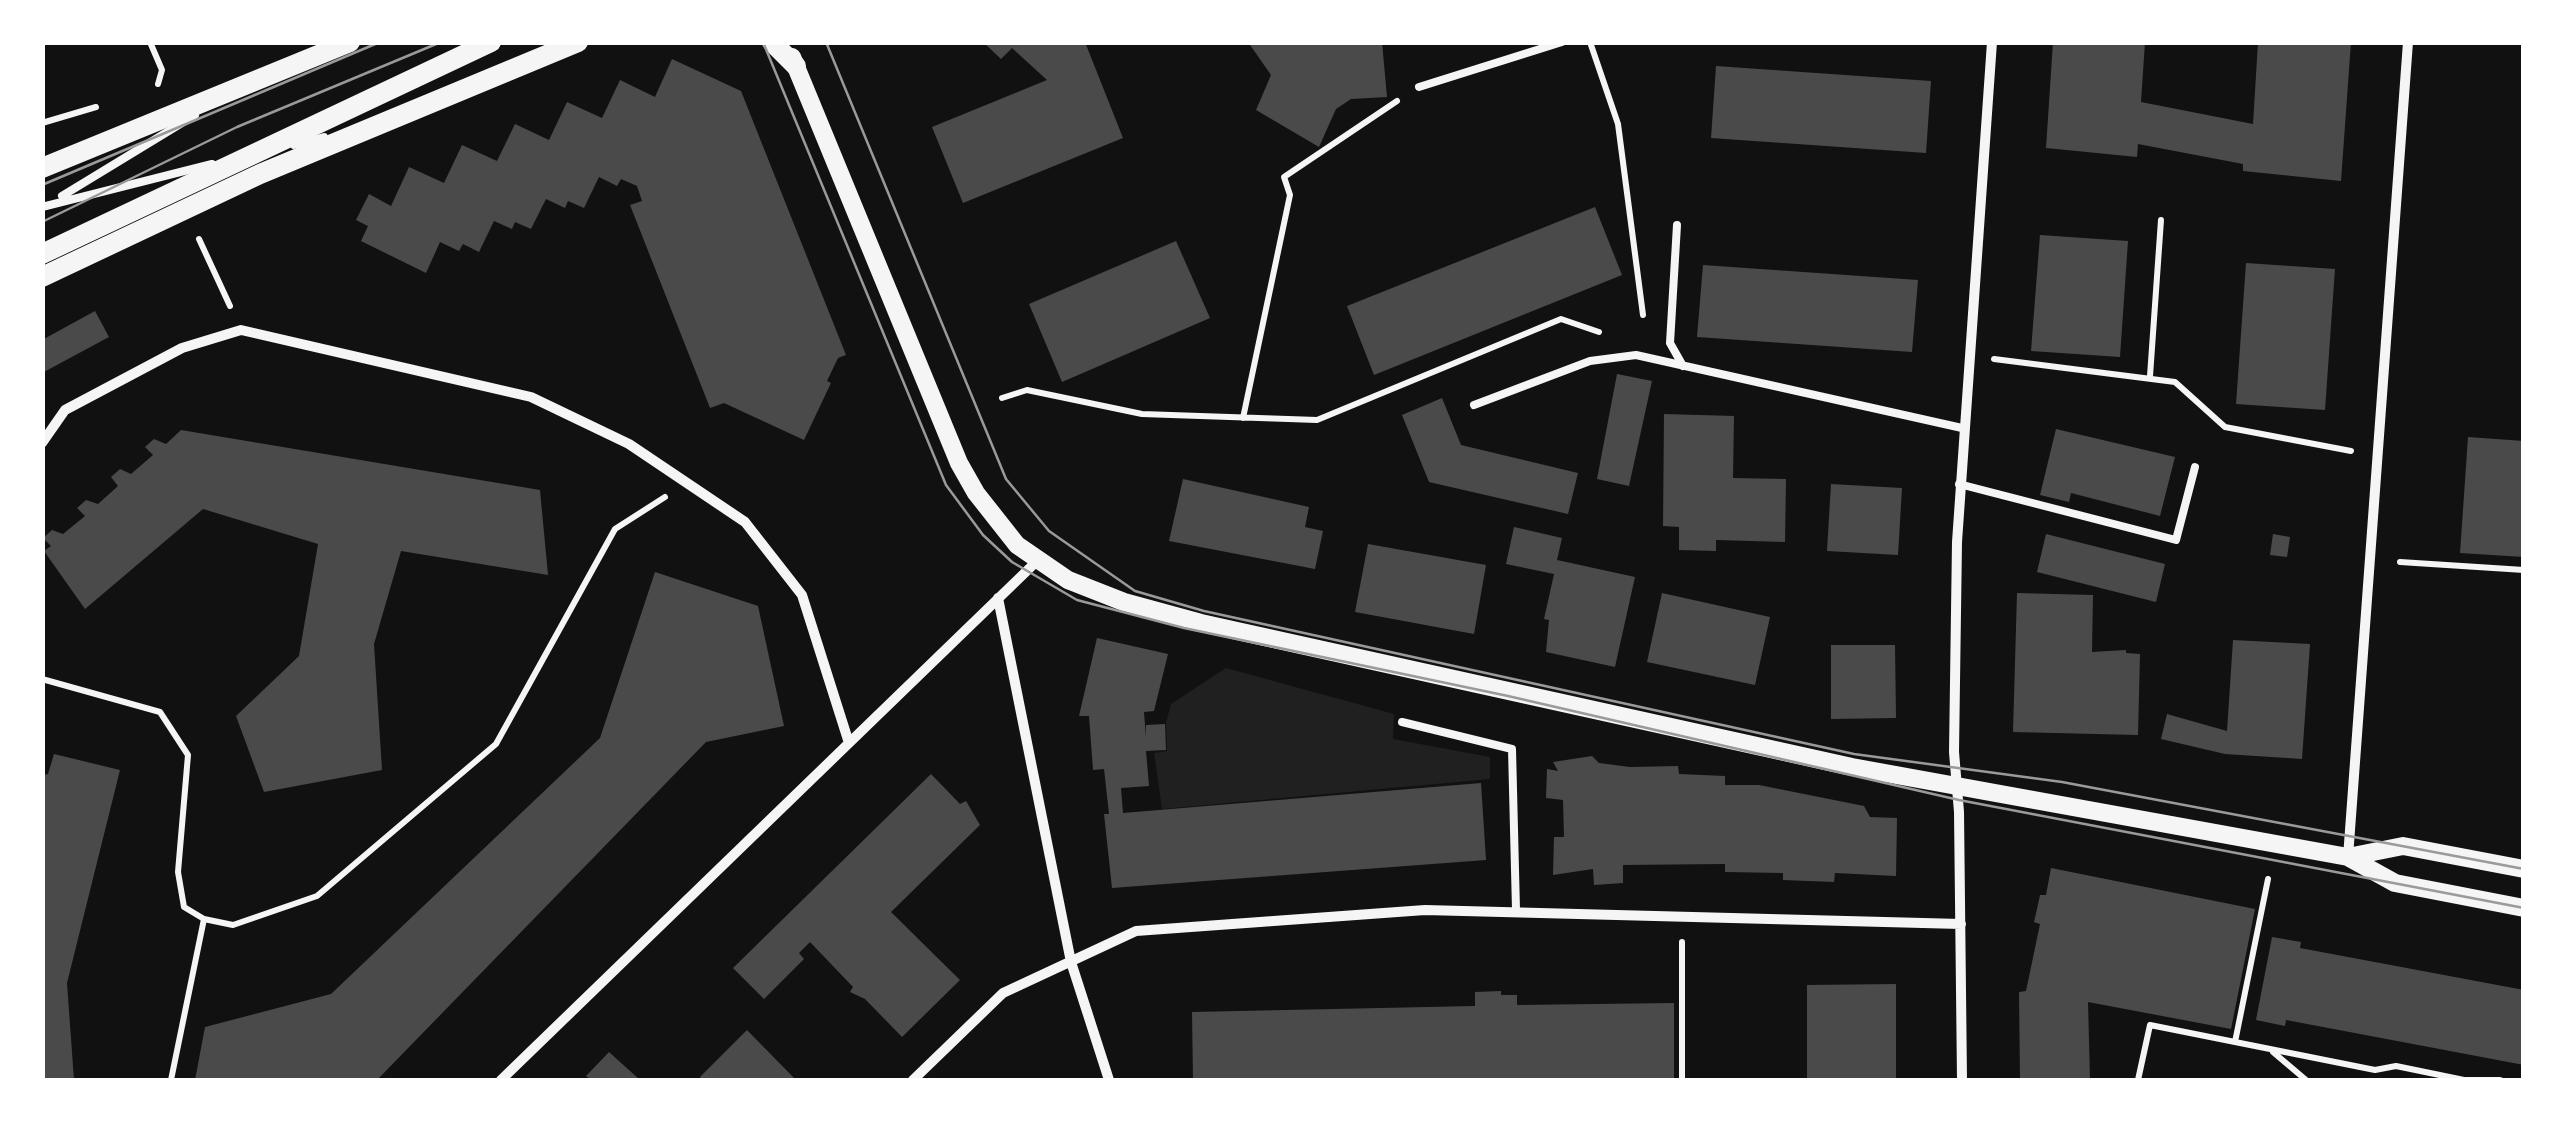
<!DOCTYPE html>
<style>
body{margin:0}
#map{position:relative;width:2566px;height:1123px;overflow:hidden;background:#111;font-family:Karla,sans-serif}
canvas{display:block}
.frame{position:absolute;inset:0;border:45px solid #fff;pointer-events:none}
</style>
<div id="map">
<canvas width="2566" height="1123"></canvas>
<div class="frame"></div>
</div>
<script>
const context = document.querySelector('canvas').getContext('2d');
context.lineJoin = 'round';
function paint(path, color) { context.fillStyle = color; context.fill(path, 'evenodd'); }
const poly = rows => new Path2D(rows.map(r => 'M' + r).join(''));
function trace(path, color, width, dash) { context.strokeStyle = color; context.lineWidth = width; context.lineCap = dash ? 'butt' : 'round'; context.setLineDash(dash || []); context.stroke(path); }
paint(poly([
 [1226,668,1394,714,1393,739,1490,757,1490,779,1162,809,1154,753,1167,751,1166,723,1171,704]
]), '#202020');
paint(poly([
 [983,42,1085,42,1123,138,963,203,932,127,1047,80,1012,48,1001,59],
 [1248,42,1382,42,1387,97,1351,99,1336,109,1319,147,1256,110,1271,75],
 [2053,42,2145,42,2141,102,2253,124,2258,42,2351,42,2341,181,2243,171,2243,164,2138,144,2137,157,2046,148],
 [672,59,741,91,846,355,838,358,827,381,831,383,804,440,724,403,710,408,630,205,642,201,637,186,621,179,617,186,599,177,584,208,568,201,565,208,546,199,531,229,515,222,512,229,494,221,479,252,463,244,459,251,440,242,426,273,361,241,368,226,356,220,369,194,391,206,409,167,444,183,462,145,497,161,515,124,549,140,567,102,602,118,620,80,655,97],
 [1716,66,1931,81,1926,153,1711,138],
 [1595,207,1622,275,1374,375,1347,306],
 [2040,235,2128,241,2120,357,2031,351],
 [1176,241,1210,318,1062,382,1029,304],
 [2246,263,2335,269,2325,410,2236,404],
 [1703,265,1918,280,1912,352,1697,337],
 [95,311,109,337,42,373,42,340],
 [1617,374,1652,381,1629,486,1597,479],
 [1442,398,1461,445,1578,473,1568,514,1429,482,1402,415],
 [1664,414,1734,416,1733,478,1786,479,1785,542,1716,540,1716,551,1679,550,1679,527,1663,526],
 [2056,429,2175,457,2160,516,2071,493,2069,502,2040,495],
 [181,430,540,490,548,575,401,551,374,644,382,770,264,792,236,716,299,656,318,544,203,509,85,609,44,551,51,546,43,538,52,530,63,534,85,516,77,508,86,500,98,504,118,486,111,477,120,469,131,474,153,455,145,447,154,439,166,444],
 [2468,437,2524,441,2524,557,2460,553],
 [1183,479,1309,507,1305,527,1323,531,1315,569,1169,541],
 [1831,484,1902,488,1898,555,1827,551],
 [1514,527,1562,538,1557,560,1635,577,1615,667,1546,652,1549,620,1544,619,1554,574,1506,564],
 [2046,534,2165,564,2156,602,2037,572],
 [2273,534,2290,537,2287,557,2270,555],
 [1368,544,1486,565,1474,634,1355,612],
 [655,572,758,606,784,726,706,742,377,1080,195,1080,205,1027,331,994,600,738],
 [1662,593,1770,617,1755,685,1647,662],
 [2017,593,2093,595,2092,652,2126,650,2126,653,2140,654,2138,735,2013,732],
 [1097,638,1168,654,1154,711,1144,712,1146,738,1146,725,1165,724,1166,750,1146,751,1149,786,1121,788,1123,813,1481,783,1486,860,1112,888,1104,814,1109,814,1104,769,1093,770,1089,716,1079,716],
 [2233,640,2310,644,2302,759,2225,754,2161,739,2167,714,2227,731],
 [1831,645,1895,645,1896,718,1831,719],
 [54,754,120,770,67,983,74,1080,42,1080,42,775,48,774],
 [1592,756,1599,763,1630,767,1678,766,1679,774,1725,776,1725,785,1759,785,1864,806,1870,817,1897,818,1896,876,1835,873,1834,882,1783,880,1783,873,1725,872,1725,864,1623,865,1623,883,1594,885,1593,869,1553,875,1554,837,1564,837,1563,800,1546,798,1547,769,1558,771,1553,762],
 [931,774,960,804,966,801,980,825,891,912,960,980,902,1037,865,999,850,992,853,987,810,942,799,953,804,959,764,999,733,968],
 [2051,868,2255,909,2231,1029,2088,1002,2090,1080,2020,1080,2019,992,2026,991,2040,924,2034,922,2037,909,2040,895,2046,895],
 [2272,937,2301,942,2300,948,2524,990,2524,1065,2286,1020,2285,1026,2256,1020],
 [1896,984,1896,1080,1807,1080,1807,985],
 [1501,991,1501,995,1517,995,1517,1005,1674,1003,1674,1080,1193,1080,1192,1012,1475,1006,1475,992],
 [747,1030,796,1080,703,1080,700,1077],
 [609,1052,640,1080,592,1080,586,1076]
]), '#4a4a4a');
trace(poly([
 [150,42,162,70,158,84],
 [1590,42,1618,124,1643,315],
 [42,123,96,107],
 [199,239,230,306],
 [1994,359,2175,382,2225,427,2351,451],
 [2150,376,2161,220],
 [1002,398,1027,390,1142,414,1317,420,1561,319,1599,332],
 [1243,418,1290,195,1284,177,1397,101],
 [2400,562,2524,570],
 [42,679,160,712,188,755,178,872,184,907,204,919,171,1080],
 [204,919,233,925,317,896,496,744,615,529,665,497],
 [2235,1042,2268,879],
 [2273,1052,2306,1080],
 [1682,1080,1682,942],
 [2138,1080,2150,1025,2375,1070,2396,1066,2464,1080,2500,1080]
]), '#f5f5f5', 6);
trace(poly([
 [1419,87,1562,42],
 [294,145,324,137],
 [62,196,195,115],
 [42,207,212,164],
 [1677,225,1670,343,1683,366],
 [1474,405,1590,361,1636,355,1962,428],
 [1959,484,2176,540,2195,467],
 [1402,722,1512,749,1516,910]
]), '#f5f5f5', 8);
trace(poly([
 [42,443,65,410,182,348,241,330,531,397,629,444,745,522,802,595,849,743],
 [998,598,1071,962,1109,1080],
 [2348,857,2408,42],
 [501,1080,1037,561],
 [913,1080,1003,993,1136,931,1425,910,1961,924],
 [1962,1080,1959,812,1954,752,1957,542,1992,42]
]), '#f5f5f5', 10);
trace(poly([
 [792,57,959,463,976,493,1017,545,1068,580,1124,602,1201,623,1852,767,2348,857,2395,883,2524,908],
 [2348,857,2403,846,2524,869]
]), '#f5f5f5', 18);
trace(poly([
 [772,42,796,66],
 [42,168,350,42],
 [42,254,491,42],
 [42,277,260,174,578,42]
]), '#f5f5f5', 20);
trace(poly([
 [763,42,946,485,983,535,1012,562,1077,600,1184,628,1508,696,1959,800,2524,908],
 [826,42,1006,479,1049,531,1135,591,1204,611,1854,754,2062,782,2524,869],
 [42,185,380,42],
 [42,222,237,127,441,42]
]), '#9a9a9a', 2.5);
</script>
